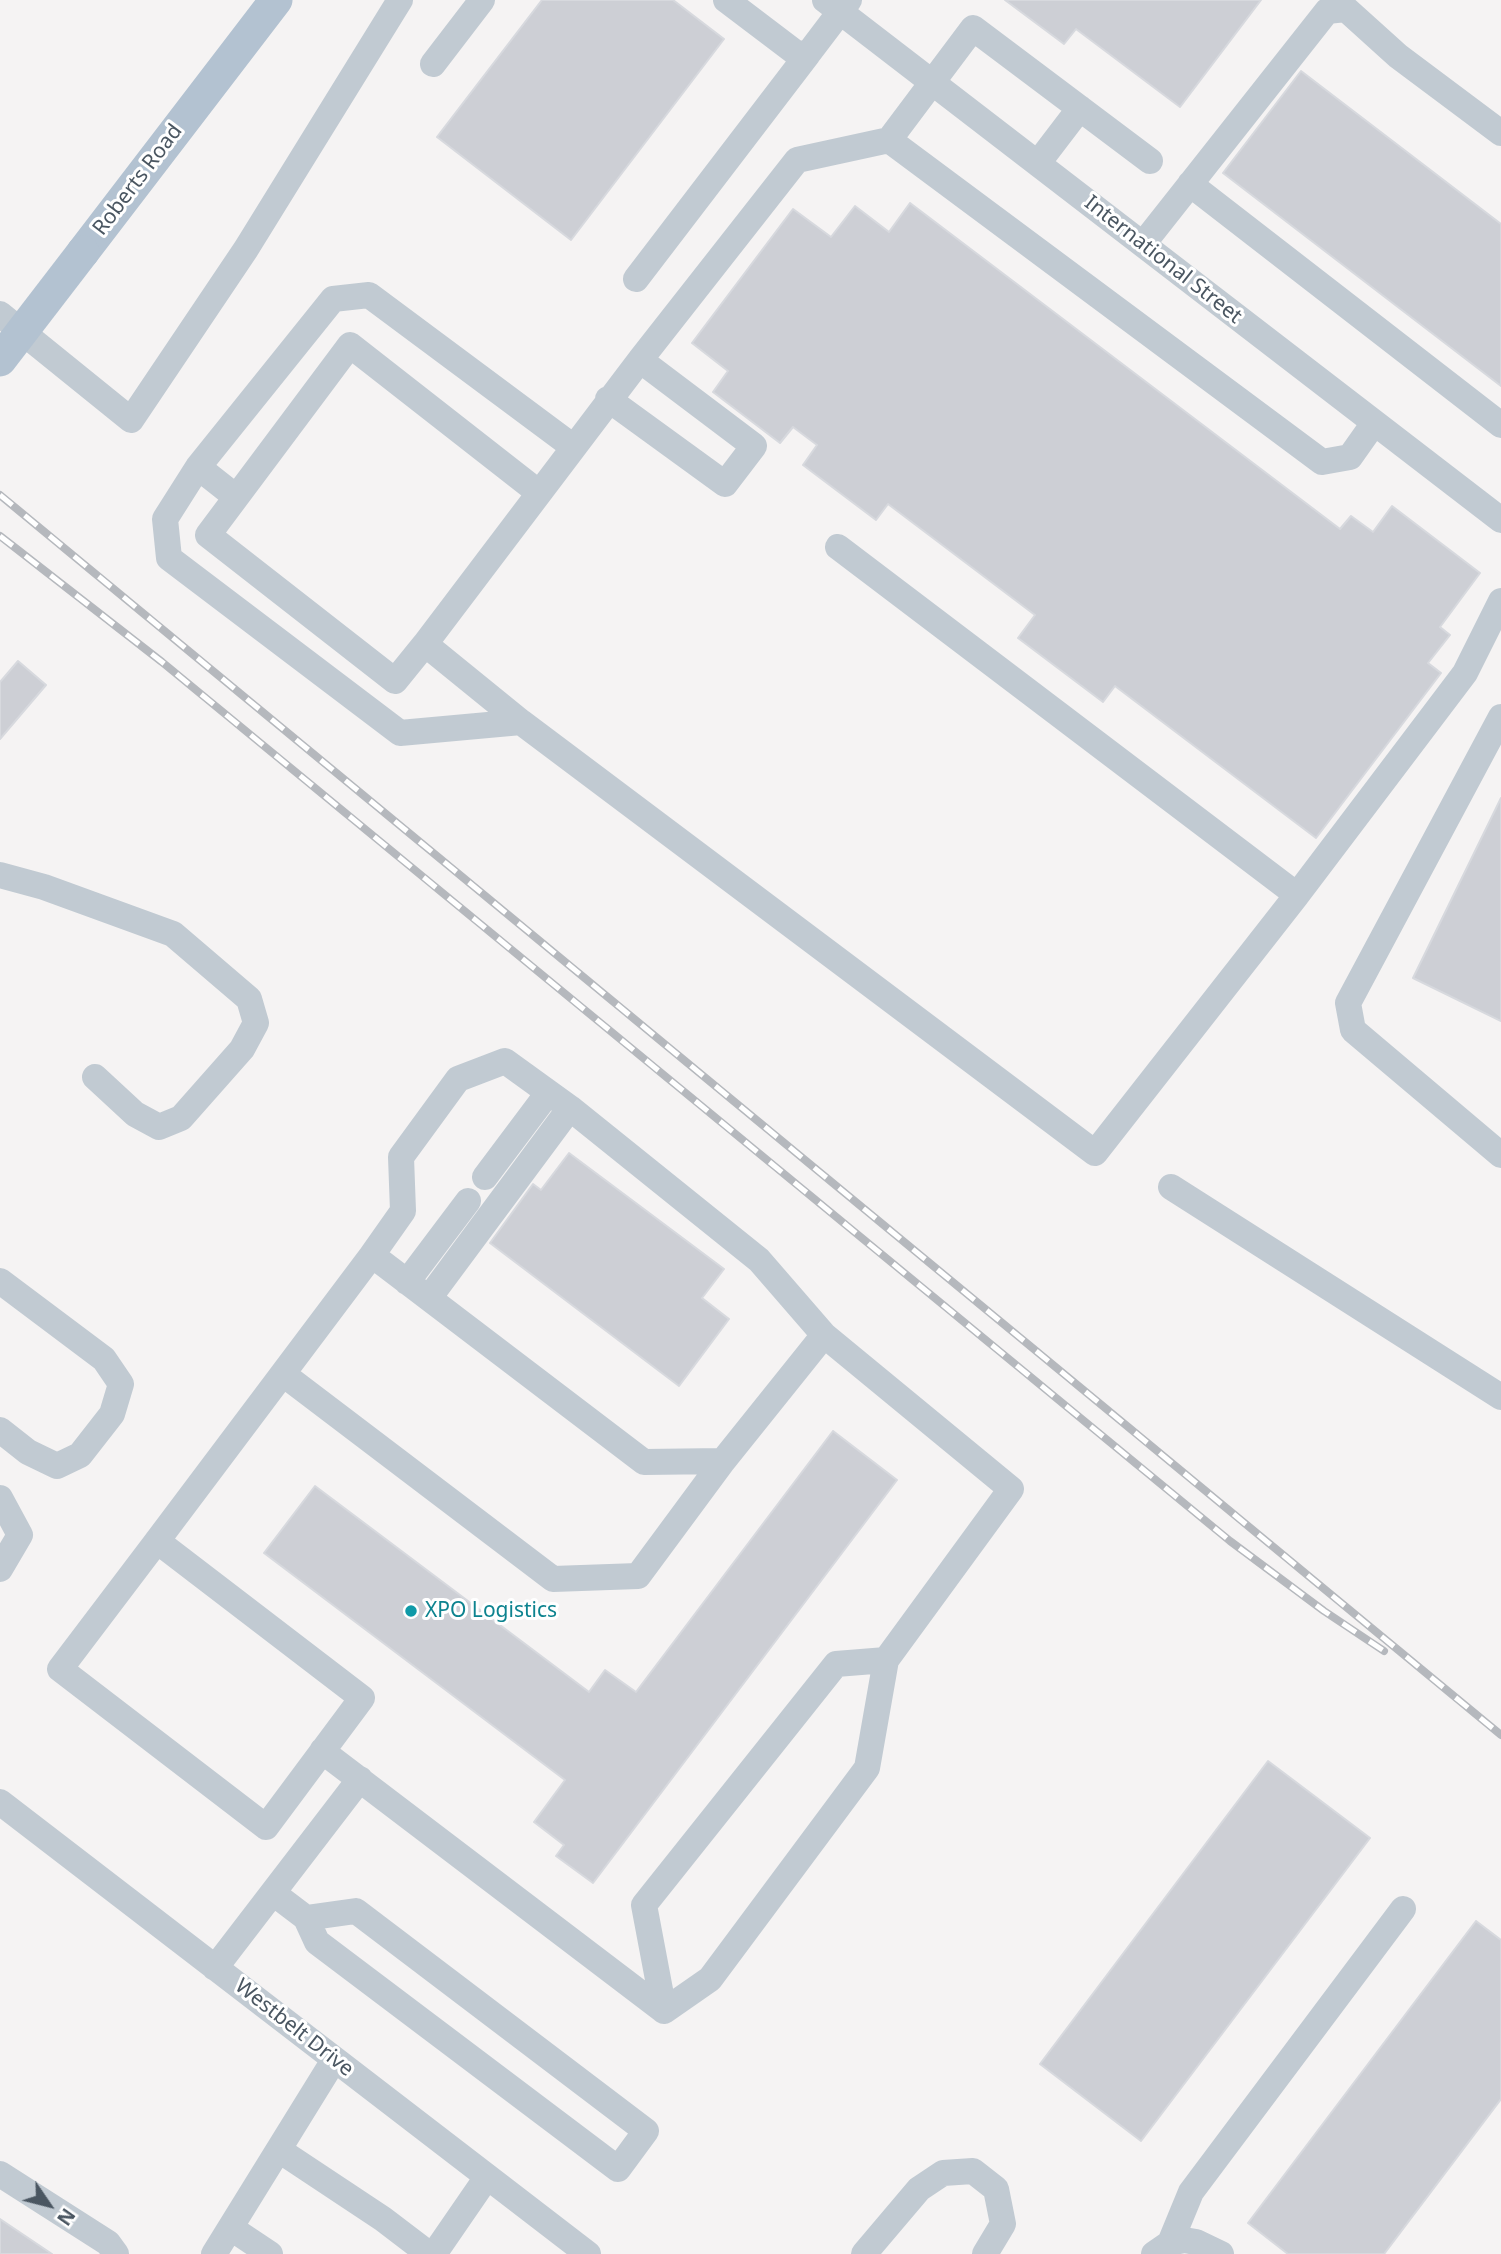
<!DOCTYPE html>
<style>
body{margin:0}
#map{position:relative;width:1501px;height:2254px;overflow:hidden;background:#f5f3f3;font-family:"Noto Sans",sans-serif}
canvas{display:block}
.north{position:absolute;left:14px;top:2170px;width:70px;height:70px;-webkit-text-stroke:5px #fff;paint-order:stroke;rotate:125deg;font-size:19px;font-weight:700;line-height:28px;text-align:center;color:#4a5661}
.north::after{content:'';display:block;margin:auto;width:24px;height:32px;background:#4a5661;clip-path:polygon(50% 0,100% 100%,50% 72%,0 100%)}
</style>
<div id="map">
<canvas width="1501" height="2254"></canvas>
<div class="north">N</div>
</div>
<script>
const context = document.querySelector('canvas').getContext('2d');
context.lineJoin = 'round';
function paint(path, color) { context.fillStyle = color; context.fill(path, 'evenodd'); }
const poly = rows => new Path2D(rows.map(r => 'M' + r).join(''));
function trace(path, color, width, dash) { context.strokeStyle = color; context.lineWidth = width; context.lineCap = dash ? 'butt' : 'round'; context.setLineDash(dash || []); context.stroke(path); }
function label(font, color, halo, rows, align = 'center') {
  context.font = font + ' "Noto Sans",sans-serif'; context.lineWidth = 6; context.setLineDash([]); context.textBaseline = 'middle'; context.strokeStyle = halo; context.fillStyle = color; for (const [text, x, y, turn = 0] of rows) {
    context.save(); context.translate(x, y); context.rotate((+turn || 0) * Math.PI / 180); context.textAlign = isNaN(turn) ? turn : align; if (halo) context.strokeText(text, 0, 0); context.fillText(text, 0, 0); context.restore();
  }
}
const building = poly([
 [542,0,673,0,724,39,571,240,437,137,542,0],
 [1005,0,1261,0,1180,107,1076,29,1064,44,1005,0],
 [1301,71,1501,224,1501,386,1223,173,1301,71],
 [910,203,1340,529,1351,516,1373,532,1392,506,1480,573,1440,627,1450,635,1428,663,1441,673,1316,838,1115,686,1103,702,1018,638,1035,615,888,504,876,520,803,465,817,445,793,427,780,443,713,392,728,371,692,343,793,209,831,237,855,206,889,232,910,203],
 [18,661,46,685,0,739,0,682,18,661],
 [1501,798,1501,1021,1413,978,1501,798],
 [569,1153,724,1269,702,1298,729,1319,679,1386,490,1243,533,1184,541,1190,569,1153],
 [833,1431,897,1480,593,1883,556,1856,564,1845,534,1822,565,1780,264,1553,315,1486,589,1692,605,1670,636,1692,833,1431],
 [1268,1761,1370,1838,1141,2141,1040,2064,1268,1761],
 [1476,1921,1501,1940,1501,2099,1384,2254,1288,2254,1248,2223,1476,1921],
 [0,2219,52,2254,0,2254,0,2219]
]);
paint(building, '#cdcfd5');
trace(building, '#d7d9de', 2);
trace(poly([
 [726,0,796,53,808,54,849,0],
 [825,0,1501,520],
 [433,64,482,0],
 [889,140,1322,462,1350,457,1374,423],
 [1038,163,1080,108],
 [1190,184,1501,425],
 [1143,244,1327,11,1346,9,1398,56,1501,133],
 [636,279,808,54],
 [0,314,131,420,246,249,400,0],
 [608,399,725,484,754,446,640,360,797,160,889,140,973,28,1150,161],
 [572,446,369,295,333,299,198,467,165,519,169,558,400,733,521,722,1095,1153,1297,895],
 [198,467,236,497],
 [838,547,1297,895,1465,673,1501,601],
 [425,644,395,681,208,535,350,345,538,492],
 [1501,717,1348,1003,1353,1030,1501,1155],
 [521,722,425,644,640,360],
 [0,875,44,887,173,934,249,999,256,1023,242,1049,181,1118,159,1127,135,1114,95,1077],
 [485,1177,548,1093],
 [1171,1187,1501,1397],
 [372,1255,403,1211,401,1157,458,1079,505,1061,570,1108,759,1260,824,1335],
 [0,1281,104,1359,121,1384,112,1414,80,1455,57,1466,28,1452,0,1430],
 [407,1282,468,1201],
 [429,1298,570,1108],
 [283,1374,553,1579,638,1576,723,1461],
 [0,1498,20,1535,0,1569],
 [157,1541,372,1255,644,1462,723,1461,824,1335,1011,1489,886,1660,867,1768,710,1979,664,2011,322,1751],
 [157,1541,362,1698,266,1827,60,1669,157,1541],
 [0,1802,588,2254],
 [273,1893,306,1918,317,1942,618,2169,646,2131,356,1911,306,1918],
 [215,1968,360,1779],
 [664,2011,644,1905,836,1664,886,1660],
 [279,2150,383,2219,429,2254],
 [0,2174,108,2243,116,2254],
 [231,2228,270,2254],
 [1170,2243,1191,2192,1403,1909],
 [214,2254,334,2060],
 [434,2254,487,2177],
 [864,2254,919,2189,943,2173,973,2171,996,2189,1003,2224,985,2254],
 [1154,2254,1170,2243,1184,2240,1196,2242,1221,2254]
]), '#c1cad2', 26);
trace(poly([
 [83,252,276,0]
]), '#b3c2d1', 33);
const rail = poly([
 [0,495,1501,1735],
 [0,536,162,662,1230,1541,1324,1611,1384,1651]
]);
trace(rail, '#b5b8bd', 8);
trace(rail, '#fff', 5, [16]);
trace(poly([
 [0,360,83,252]
]), '#b3c2d1', 33);
for (const [x, y, r, color] of [
 [411,1611,7,"#0f9aa8"]
]) { const dot = new Path2D(); dot.arc(x, y, r, 0, 2 * Math.PI); context.fillStyle = color; context.fill(dot); trace(dot, '#fff', 2.5); }
label('21px', '#4a5661', '#fff', [
 ["Roberts Road",138,180,-53],
 ["International Street",1163,260,38],
 ["Westbelt Drive",294,2028,38]
]);
label('21px', '#0d838f', '#fff', [
 ["XPO Logistics",425,1611]
], 'left');
</script>
